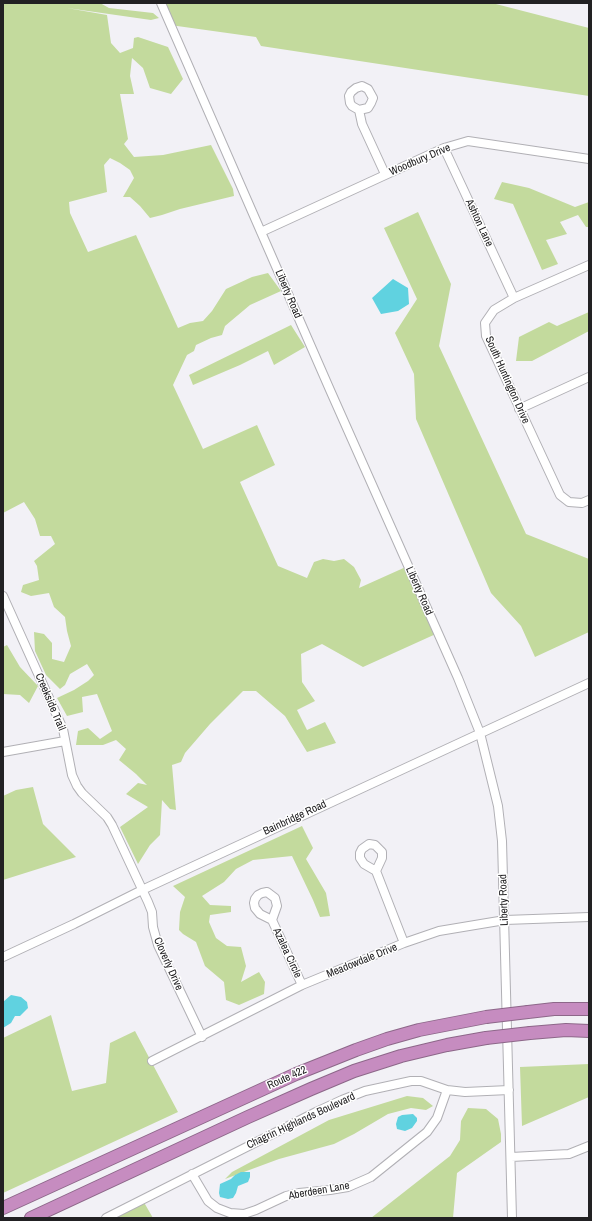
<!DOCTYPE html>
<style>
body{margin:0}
#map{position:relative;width:592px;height:1221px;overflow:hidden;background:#f2f1f6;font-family:"Archivo Narrow",sans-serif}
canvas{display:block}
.frame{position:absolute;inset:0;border:4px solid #222123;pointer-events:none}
</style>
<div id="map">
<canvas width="592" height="1221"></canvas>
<div class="frame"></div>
</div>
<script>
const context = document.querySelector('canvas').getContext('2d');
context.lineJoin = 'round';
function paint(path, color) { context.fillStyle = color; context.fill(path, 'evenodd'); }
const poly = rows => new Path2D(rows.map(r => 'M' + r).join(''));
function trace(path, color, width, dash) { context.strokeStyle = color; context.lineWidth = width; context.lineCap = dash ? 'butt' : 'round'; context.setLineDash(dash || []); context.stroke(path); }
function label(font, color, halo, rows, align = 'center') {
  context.font = font + ' "Archivo Narrow",sans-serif'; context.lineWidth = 3; context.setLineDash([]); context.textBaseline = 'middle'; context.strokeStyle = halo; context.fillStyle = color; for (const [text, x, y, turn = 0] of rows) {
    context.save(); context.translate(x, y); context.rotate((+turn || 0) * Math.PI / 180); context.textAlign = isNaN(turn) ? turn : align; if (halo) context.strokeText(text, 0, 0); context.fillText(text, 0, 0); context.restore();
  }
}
paint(poly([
 [3,3,100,3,109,8,153,13,159,18,151,20,67,8,107,15,111,43,120,53,133,48,134,38,138,37,168,47,183,79,171,94,150,88,143,68,132,58,130,76,134,94,120,94,128,139,124,144,134,157,163,155,211,145,233,189,234,196,180,209,162,215,150,218,140,206,130,197,123,197,134,178,130,170,120,163,110,158,104,165,107,192,69,202,70,213,88,252,136,235,178,328,190,323,203,321,212,311,226,289,252,277,268,273,281,291,250,305,225,326,222,335,211,338,196,345,194,351,187,355,173,385,203,449,257,425,275,465,240,482,278,566,307,578,314,562,323,559,334,561,344,559,354,567,361,580,359,588,408,566,438,633,363,667,322,644,301,654,302,682,315,701,297,710,307,730,325,722,336,743,307,752,285,716,256,691,243,691,210,724,185,753,181,762,172,765,176,810,170,809,162,800,160,835,150,845,138,864,120,827,148,807,126,794,138,783,147,785,136,774,119,760,126,749,116,740,103,745,76,745,78,731,88,728,100,739,112,731,97,694,82,697,83,712,67,716,57,698,74,690,88,681,94,675,87,664,70,674,65,685,60,689,46,675,35,651,34,632,44,634,52,643,52,659,64,662,71,646,67,631,65,617,54,607,49,593,31,596,21,592,23,585,39,580,37,566,34,561,55,544,51,536,40,536,35,519,24,502,3,513],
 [161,3,492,3,589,28,589,96,261,46,256,37,170,25],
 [502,182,529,188,575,207,589,202,589,227,586,227,578,215,560,222,567,234,546,240,558,264,542,270,513,204,494,199],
 [418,212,451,284,439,346,526,534,589,559,589,632,535,657,521,626,491,593,416,419,414,374,395,333,417,299,384,228],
 [589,312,589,331,532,361,516,361,519,337,549,322,557,326],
 [291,325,305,347,274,365,268,351,240,365,193,385,189,375],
 [7,645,20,667,38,686,29,703,20,695,3,694,3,647],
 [33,787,43,824,76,857,3,880,3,796,16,790],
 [302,826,313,848,306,859,326,893,330,916,320,917,313,900,292,856,253,860,236,869,224,882,202,896,210,905,231,906,231,912,210,915,209,922,216,938,227,946,241,947,246,966,241,982,259,972,265,982,264,994,239,1005,226,1000,224,982,205,966,196,942,183,934,179,930,180,912,185,897,173,886],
 [51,1015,72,1091,106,1083,110,1043,135,1031,178,1112,3,1193,3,1038],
 [589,1064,589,1097,522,1126,520,1067],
 [407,1096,423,1098,433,1106,426,1110,411,1108,388,1114,354,1134,334,1144,279,1159,225,1179,232,1172,329,1120],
 [468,1108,486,1109,498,1119,501,1134,501,1142,457,1173,453,1218,371,1218,450,1156,460,1140,461,1121],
 [142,1199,153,1218,106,1218]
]), '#c3da9d');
paint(poly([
 [393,279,408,288,409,304,398,311,381,314,372,298],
 [11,995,21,997,27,1002,28,1008,20,1016,15,1016,11,1023,3,1028,3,1002],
 [413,1114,417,1118,417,1121,412,1128,405,1131,397,1129,396,1124,398,1117,402,1115],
 [241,1172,250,1172,250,1177,248,1182,238,1186,236,1193,233,1198,228,1199,220,1197,219,1193,220,1184,231,1179,235,1175]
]), '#60d2e0');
const minor = poly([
 [161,3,330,390,458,678,480,733,498,806,502,841,512,1218],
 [359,110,368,108,371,103,373,98,368,89,362,86,356,88,351,92,349,96,350,103,352,106,359,110,362,124,385,174],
 [444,148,514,298],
 [261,232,444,148,468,141,589,159],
 [589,265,514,298,494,310,485,323,486,336,560,495,569,502,582,503,589,500],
 [519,409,589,377],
 [3,596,63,729,72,775,77,786,82,793,107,817,112,825,148,902,152,912,153,927,158,945,202,1037],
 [3,752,65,741],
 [376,871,364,864,360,858,360,853,362,849,369,844,375,845,382,852,382,858,376,871,404,943],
 [272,920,260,914,255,908,254,903,255,899,258,895,262,893,267,892,275,898,277,906,272,920,302,985],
 [3,957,74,924,142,890,589,683],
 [152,1061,302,985,404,943,439,931,505,920,589,917],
 [511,1157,569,1154,589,1146],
 [192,1174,208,1201,217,1208,230,1213,244,1214,256,1210,286,1196,299,1193,330,1190,348,1187,371,1177,427,1132,437,1118,447,1090],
 [106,1218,316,1112,342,1100,365,1091,411,1081,421,1081,447,1090,465,1092,509,1090]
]);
const highway = poly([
 [528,1012,554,1009,589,1009],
 [530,1033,566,1030,589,1031],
 [3,1208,296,1074,356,1050,387,1039,419,1030,486,1017],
 [31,1218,248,1117,311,1089,354,1071,401,1056,447,1045,486,1038]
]);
trace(minor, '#b1b0b5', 10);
trace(highway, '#8d6789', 14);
trace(minor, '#fff', 8);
trace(highway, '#c68cc0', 12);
const highwayBridge = poly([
 [486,1017,528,1012],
 [486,1038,530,1033]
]);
trace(highwayBridge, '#8d6789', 14, []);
trace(highwayBridge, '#c68cc0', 12);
label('11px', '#222123', '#fff', [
 ["Woodbury Drive",420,160,-23],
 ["Ashton Lane",479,223,65],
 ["Liberty Road",288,294,67],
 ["South Huntington Drive",507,380,66],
 ["Liberty Road",419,591,66],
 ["Creekside Trail",50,702,67],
 ["Bainbridge Road",295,818,-25],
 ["Liberty Road",504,900,-92],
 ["Azalea Circle",287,953,65],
 ["Meadowdale Drive",362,961,-22],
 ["Cloverly Drive",168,964,66],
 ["Route 422",287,1078,-24],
 ["Chagrin Highlands Boulevard",301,1121,-25],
 ["Aberdeen Lane",319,1191,-10]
]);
</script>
